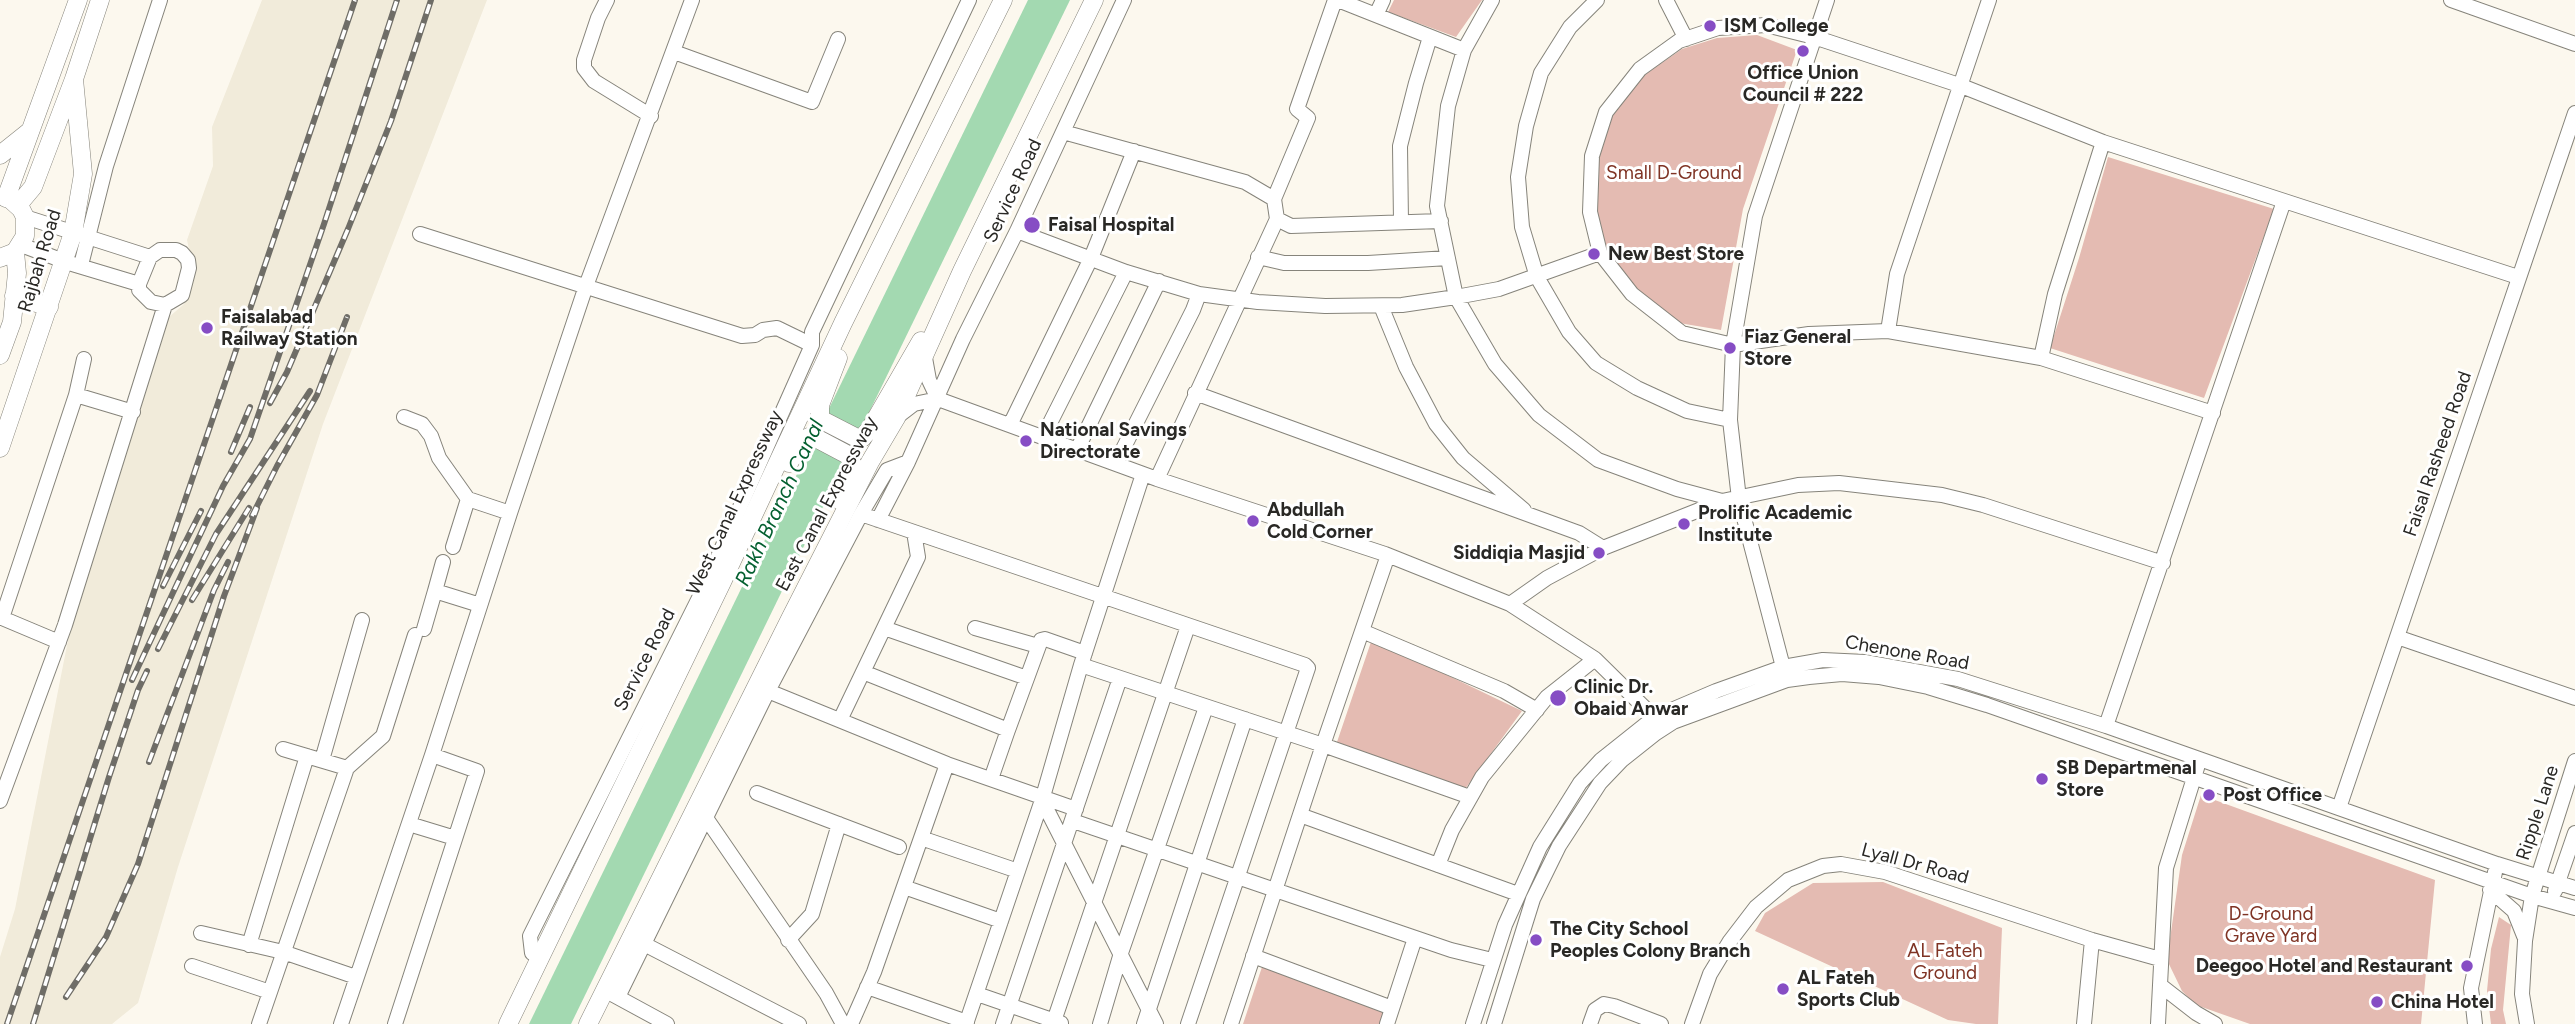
<!DOCTYPE html>
<style>
body{margin:0}
canvas{display:block;background:#fcf8ee}
</style>
<canvas width="2575" height="1024"></canvas>
<script>
const context = document.querySelector('canvas').getContext('2d');
context.lineJoin = 'round';
function paint(path, color) { context.fillStyle = color; context.fill(path, 'evenodd'); }
const poly = rows => new Path2D(rows.map(r => 'M' + r).join(''));
function trace(path, color, width, dash) { context.strokeStyle = color; context.lineWidth = width; context.lineCap = dash ? 'butt' : 'round'; context.setLineDash(dash || []); context.stroke(path); }
function label(font, color, halo, rows, align = 'center') {
  context.font = font + ' Figtree,sans-serif'; context.lineWidth = 6; context.setLineDash([]); context.textBaseline = 'middle'; context.strokeStyle = halo; context.fillStyle = color; for (const [text, x, y, turn = 0] of rows) {
    context.save(); context.translate(x, y); context.rotate((+turn || 0) * Math.PI / 180); context.textAlign = isNaN(turn) ? turn : align; if (halo) context.strokeText(text, 0, 0); context.fillText(text, 0, 0); context.restore();
  }
}
paint(poly([
 [262,0,487,0,323,424,178,867,138,1003,112,1024,0,1024,0,957,15,909,72,620,168,318,184,304,193,268,187,240,213,166,212,127]
]), '#f1ebda');
paint(poly([
 [1394,0,1482,0,1456,37,1388,12],
 [1757,35,1797,50,1743,209,1721,330,1679,323,1633,289,1608,253,1594,210,1597,158,1612,115,1643,76,1682,49,1717,38],
 [2108,157,2274,209,2204,398,2050,348,2079,258],
 [1372,639,1522,711,1465,789,1337,742],
 [2201,795,2435,880,2421,1024,2250,1024,2196,1005,2182,991,2167,960,2182,855],
 [1883,882,2002,928,1998,1024,1976,1024,1948,1020,1755,931,1765,913,1813,883],
 [2499,917,2511,925,2503,1010,2506,1024,2491,1024,2487,991,2491,949],
 [1263,964,1391,1012,1387,1024,1243,1024]
]), '#e4bbb2');
paint(poly([
 [1028,0,1070,0,571,1024,529,1024]
]), '#a3d9b1');
const minor = poly([
 [607,0,598,18,584,60,584,68,594,81,651,116],
 [1338,0,1464,50],
 [1492,0,1464,50,1448,106,1437,206,1456,297,1495,364,1539,415,1598,460,1677,489,1722,501],
 [1597,0,1570,27,1541,73,1526,126,1518,177,1522,227,1537,277,1569,332,1596,363,1637,388,1687,411,1730,420],
 [1666,0,1686,39],
 [2451,0,2575,44],
 [1376,15,1383,0],
 [674,52,812,102,838,39],
 [1063,132,1245,182,1274,199,1277,219,1157,479],
 [1274,199,1308,118,1297,109,1335,0],
 [25,217,150,257],
 [1277,219,1291,226,1441,221],
 [1401,222,1400,146,1416,83,1430,37],
 [1017,231,1126,272,1199,294,1258,302,1325,306,1402,305,1456,297,1499,289,1600,253],
 [420,234,742,336,755,335,763,330,777,328,812,345,812,332,969,0],
 [21,245,69,263,139,284],
 [160,250,176,250,182,253,188,260,189,268,182,295,165,305,151,302,139,290,139,284,150,257,160,250],
 [1258,257,1284,263,1368,263,1448,258],
 [81,265,106,166,160,0],
 [1381,306,1406,367,1436,424,1463,458,1524,510],
 [1888,331,1897,274,1989,0],
 [925,358,929,380,938,399],
 [2041,358,2055,294,2103,142],
 [1195,393,1579,533,1603,548],
 [76,395,84,359],
 [2213,413,2041,358,1888,331,1809,334,1733,345,1682,333,1632,294,1600,253,1590,212,1592,156,1606,112,1640,69,1679,41,1718,28,1766,25,1814,37,1959,85,2103,142,2518,277],
 [404,417,422,424,431,436,439,458,468,499,510,513],
 [897,417,914,404,938,399,1157,479,1385,554,1510,604,1595,659],
 [1010,425,1091,258,1134,151],
 [1043,437,1126,272],
 [1077,450,1159,281],
 [1116,463,1193,310,1199,294],
 [861,514,1305,665,1308,668,1188,1024],
 [878,520,908,462,963,339,1017,231,1124,0],
 [453,547,468,499],
 [435,591,443,562],
 [1510,604,1547,578,1603,548,1722,501,1798,485,1839,483,1942,495,1983,505,2163,563],
 [0,618,2,618,76,395,133,412],
 [2,618,59,642],
 [884,628,1027,678],
 [975,628,1038,646],
 [424,629,435,591,480,605],
 [1362,631,1388,555],
 [2397,637,2575,698],
 [1081,665,1323,745,1231,1024],
 [1783,667,1739,499,1730,420,1733,345,1755,216,1827,0],
 [863,672,1008,730,1041,640,1045,639,1085,653],
 [768,691,947,764,874,972,851,1024],
 [840,720,918,557,914,532],
 [2106,726,2284,201],
 [283,749,347,768],
 [322,760,362,620],
 [947,764,1076,809],
 [991,779,1008,730],
 [757,793,899,847],
 [1470,797,1323,745,1362,631,1504,691,1537,710],
 [1042,800,1156,1024],
 [0,801,65,625,165,305],
 [2339,808,2575,113],
 [1300,815,1518,894],
 [706,818,826,993,843,1024],
 [1073,821,1451,950,1492,960],
 [409,824,455,838],
 [921,838,1018,871],
 [1438,865,1452,830,1482,777,1547,697,1595,659,1661,724],
 [904,887,1001,921],
 [2490,890,2514,911,2524,936],
 [2555,891,2575,833],
 [201,933,283,952,356,977],
 [788,940,812,914,839,824],
 [644,944,799,1024],
 [249,945,307,756],
 [532,953,530,936,705,586,812,345],
 [1253,956,1392,1008],
 [192,966,270,992],
 [2160,985,2196,1013,2215,1024],
 [867,987,967,1022],
 [610,993,667,1024],
 [977,994,1061,1023],
 [618,997,768,691,861,514,887,470,908,462],
 [259,1024,347,768,383,736,415,635],
 [341,1024,432,755,510,513,586,286,692,0],
 [395,1024,477,771,432,755],
 [966,1024,1042,800,1081,665,1143,474],
 [1003,1024,1120,678],
 [1053,1024,1188,626],
 [1100,1024,1121,953,1206,707],
 [1144,1024,1245,719],
 [1387,1024,1415,938],
 [1473,1024,1505,925,1540,847,1580,783,1601,760,1655,717,1716,691,1783,667,1823,660,1865,662,1958,679,2106,726,2497,864,2575,888],
 [1494,1024,1533,899,1559,846,1600,783,1622,760,1656,733,1673,722,1787,680,1809,677,1842,674,1879,677,1928,687,1987,705,2532,896,2575,908],
 [1590,1024,1595,1010,1604,1004,1614,1006,1661,1024],
 [1692,1024,1710,974,1730,941,1756,907,1788,880,1823,866,1841,864,1885,872,2092,940,2160,959],
 [2084,1024,2092,940],
 [2158,1024,2166,868,2197,768],
 [2475,1024,2471,988,2495,872],
 [2527,1024,2522,994,2525,941,2532,896,2575,761]
]);
const major = poly([
 [0,155,30,131],
 [6,198,78,0],
 [18,205,33,187,74,79,100,0],
 [0,258,15,252,25,236,25,217,21,209,11,200],
 [14,296,49,307],
 [0,355,12,322,17,273,15,252],
 [838,358,820,405,820,415,822,420,857,438,862,438,870,429,921,341],
 [0,448,73,233,83,174,74,79],
 [789,463,801,442,809,437,814,437,848,455,853,465,839,500],
 [508,1024,722,582,843,323,1003,0],
 [588,1024,790,619,870,462,896,418,962,271,1094,0]
]);
trace(minor, '#86847b', 16);
trace(major, '#86847b', 19);
trace(minor, '#fff', 14);
trace(major, '#fff', 18);
const rail = poly([
 [270,403,287,372,348,229,391,121,431,0],
 [231,452,250,407],
 [252,516,277,466,317,395,347,317],
 [163,586,201,511],
 [192,600,249,508],
 [158,649,216,534,310,391],
 [132,680,223,486,250,439,324,224,397,0],
 [149,762,214,590,228,562],
 [66,997,106,937,138,864,224,596,257,508],
 [7,1024,355,0],
 [33,1024,109,777,138,690,147,671]
]);
trace(rail, '#6f6d67', 6);
trace(rail, '#fff', 3.5, [10]);
for (const [x, y, r, color] of [
 [1710,26,7,"#864dc4"],
 [1803,51,7,"#864dc4"],
 [1032,225,9,"#864dc4"],
 [1594,254,7,"#864dc4"],
 [207,328,7,"#864dc4"],
 [1730,348,7,"#864dc4"],
 [1026,441,7,"#864dc4"],
 [1253,521,7,"#864dc4"],
 [1684,524,7,"#864dc4"],
 [1599,553,7,"#864dc4"],
 [1558,698,9,"#864dc4"],
 [2042,779,7,"#864dc4"],
 [2209,795,7,"#864dc4"],
 [1536,940,7,"#864dc4"],
 [2467,966,7,"#864dc4"],
 [1783,989,7,"#864dc4"],
 [2377,1002,7,"#864dc4"]
]) { const dot = new Path2D(); dot.arc(x, y, r, 0, 2 * Math.PI); context.fillStyle = color; context.fill(dot); trace(dot, '#fff', 2.5); }
label('bold 19px', '#292825', '#fff', [
 ["ISM College",1724,26],
 ["Office Union",1803,73,"center"],
 ["Council # 222",1803,95,"center"],
 ["Faisal Hospital",1048,225],
 ["New Best Store",1608,254],
 ["Faisalabad",221,317],
 ["Railway Station",221,339],
 ["Fiaz General",1744,337],
 ["Store",1744,359],
 ["National Savings",1040,430],
 ["Directorate",1040,452],
 ["Abdullah",1267,510],
 ["Cold Corner",1267,532],
 ["Prolific Academic",1698,513],
 ["Institute",1698,535],
 ["Siddiqia Masjid",1585,553,"right"],
 ["Clinic Dr.",1574,687],
 ["Obaid Anwar",1574,709],
 ["SB Departmenal",2056,768],
 ["Store",2056,790],
 ["Post Office",2223,795],
 ["The City School",1550,929],
 ["Peoples Colony Branch",1550,951],
 ["Deegoo Hotel and Restaurant",2453,966,"right"],
 ["AL Fateh",1797,978],
 ["Sports Club",1797,1000],
 ["China Hotel",2391,1002]
], 'left');
label('19px', '#7f3324', '#fff', [
 ["Small D-Ground",1674,173],
 ["D-Ground",2271,914],
 ["Grave Yard",2271,936],
 ["AL Fateh",1945,951],
 ["Ground",1945,973]
]);
label('19px', '#292825', '#fff', [
 ["Service Road",1013,191,-65],
 ["Rajbah Road",40,261,-73],
 ["Faisal Rasheed Road",2438,454,-71],
 ["West Canal Expressway",735,503,-65],
 ["East Canal Expressway",827,504,-62],
 ["Chenone Road",1907,653,10],
 ["Service Road",645,660,-63],
 ["Ripple Lane",2538,813,-72],
 ["Lyall Dr Road",1915,864,15]
]);
label('italic 21px', '#046030', '#fff', [
 ["Rakh Branch Canal",780,503,-65]
]);
</script>
